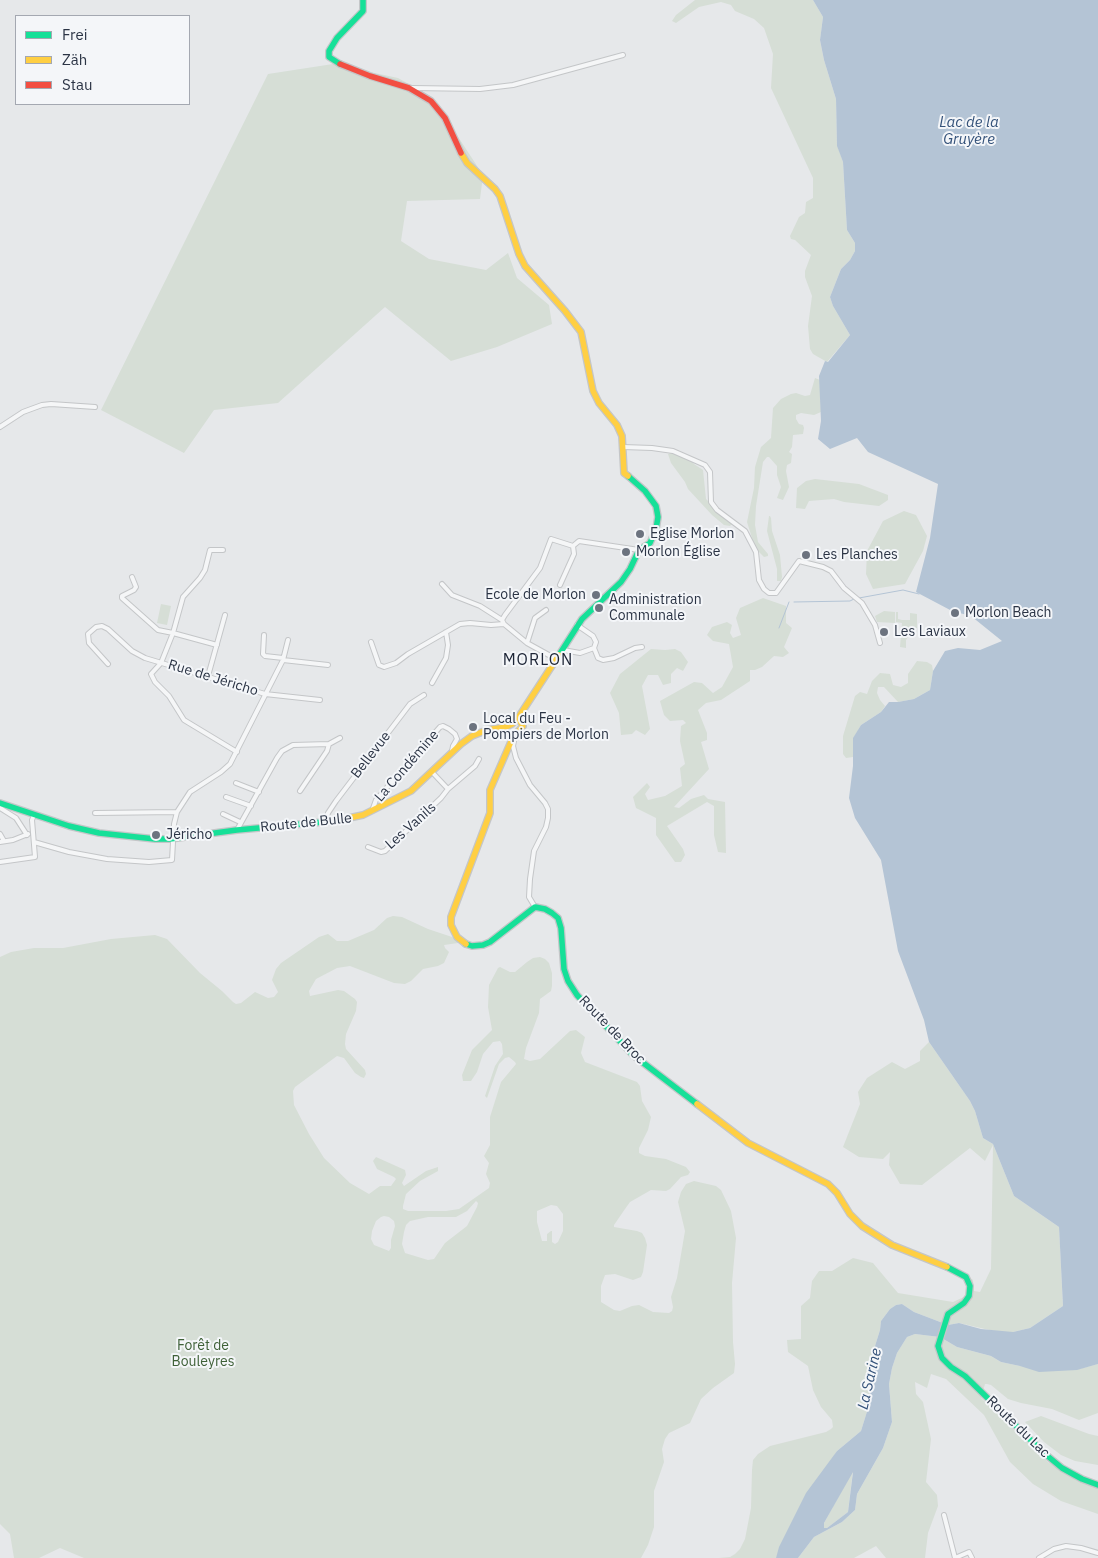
<!DOCTYPE html>
<meta charset="utf-8">
<style>
body{margin:0}
#map{position:relative;width:1098px;height:1558px;overflow:hidden;background:#e6e8ea;font-family:"IBM Plex Sans",sans-serif}
canvas{display:block}
.legend{position:absolute;left:15px;top:15px;width:175px;height:90px;box-sizing:border-box;background:#f4f6f9;border:1px solid #a4a8b1;margin:0;padding:6px 9px;list-style:none;font-size:15px;color:#2b3445}
.legend li{display:flex;align-items:center;gap:10px;height:25px}
.legend b{width:25px;border:1px solid #a4a8b1}
</style>
<div id="map">
<canvas width="1098" height="1558"></canvas>
<ul class="legend">
<li><b style="height:6px;background:#16e098"></b>Frei</li>
<li><b style="height:6px;background:#ffcf43"></b>Zäh</li>
<li><b style="height:6px;background:#f24e42"></b>Stau</li>
</ul>
</div>
<script>
const context = document.querySelector('canvas').getContext('2d');
context.lineJoin = 'round';
function paint(path, color) { context.fillStyle = color; context.fill(path, 'evenodd'); }
const poly = rows => new Path2D(rows.map(r => 'M' + r).join(''));
function trace(path, color, width, dash) { context.strokeStyle = color; context.lineWidth = width; context.lineCap = dash ? 'butt' : 'round'; context.setLineDash(dash || []); context.stroke(path); }
function label(font, color, halo, rows, align = 'center') {
  context.font = font + ' "IBM Plex Sans",sans-serif'; context.lineWidth = 4; context.setLineDash([]); context.textBaseline = 'middle'; context.strokeStyle = halo; context.fillStyle = color; for (const [text, x, y, turn = 0] of rows) {
    context.save(); context.translate(x, y); context.rotate((+turn || 0) * Math.PI / 180); context.textAlign = isNaN(turn) ? turn : align; if (halo) context.strokeText(text, 0, 0); context.fillText(text, 0, 0); context.restore();
  }
}
paint(poly([
 [695,0,813,0,823,17,820,40,824,60,836,99,837,145,843,162,847,230,855,243,855,251,850,260,841,269,830,297,833,306,850,335,827,362,813,354,810,349,808,326,812,296,805,277,805,271,811,255,795,240,791,239,790,236,799,217,805,213,806,202,813,198,813,178,771,88,773,54,764,28,754,19,735,11,731,5,721,2,699,7,676,23,672,21,676,15],
 [333,64,398,78,432,97,483,175,480,199,407,201,401,241,429,259,486,270,508,253,517,278,549,305,552,324,497,347,451,361,385,307,278,403,214,410,184,453,101,410,268,74],
 [815,378,820,380,821,412,814,415,801,413,796,415,796,419,799,424,803,425,804,428,803,434,793,435,792,447,789,452,792,454,791,463,787,465,786,471,789,487,783,500,777,498,781,487,777,475,777,466,769,457,767,457,763,462,756,506,755,525,758,542,768,554,768,556,764,557,757,550,753,541,747,522,754,488,755,467,761,447,771,438,773,408,781,399,791,394,796,393,805,396,810,395],
 [673,453,690,459,694,464,703,470,706,499,732,524,730,526,724,525,712,515,688,489,685,482,671,463,668,454],
 [815,479,859,484,888,495,888,500,879,506,844,502,834,499,809,501,805,509,796,508,797,488,806,481],
 [904,511,916,515,927,536,923,551,905,584,873,589,866,574,867,551,883,521],
 [769,516,770,516,771,518,772,531,780,555,782,577,781,581,777,581,777,569,767,531],
 [763,598,786,606,786,623,792,628,784,647,789,653,783,657,774,656,762,667,755,670,750,670,750,681,721,700,706,703,698,710,707,733,707,740,701,742,709,769,674,807,679,808,691,799,704,795,708,799,725,802,726,853,718,852,714,835,714,806,707,802,667,826,683,849,685,855,681,862,675,862,656,835,656,818,636,808,633,797,647,783,650,787,645,794,648,800,665,796,682,786,680,768,685,764,680,741,681,726,686,723,683,720,670,721,664,715,660,701,694,682,702,683,713,693,722,687,733,667,729,644,713,641,707,635,712,627,727,622,732,625,730,633,733,638,741,635,736,618,740,608],
 [161,604,171,606,167,625,157,623],
 [884,611,895,612,895,623,877,622,875,616],
 [896,612,898,612,898,619,902,620,910,620,910,613,917,614,917,628,912,628,911,633,906,640,906,648,900,647,902,623,896,622],
 [651,649,665,650,675,649,681,652,688,662,683,671,677,668,671,674,671,683,663,685,658,675,648,675,642,686,650,729,645,735,636,730,632,734,621,735,619,713,610,693,620,674],
 [917,661,927,662,932,665,933,671,930,690,914,699,898,702,884,687,878,687,877,693,880,700,885,706,881,712,861,725,853,739,853,757,846,758,843,754,843,736,855,696,860,692,867,694,872,681,880,673,890,674,893,685,901,687,908,683,908,674],
 [393,916,402,917,428,929,455,938,458,942,458,943,444,945,445,948,449,952,444,963,438,966,423,969,411,981,405,984,394,983,350,966,337,968,316,979,309,991,310,996,338,990,344,991,355,999,357,1002,356,1011,346,1034,345,1044,346,1049,365,1070,366,1074,364,1078,361,1077,355,1073,344,1058,337,1056,295,1087,293,1091,294,1105,309,1134,324,1158,350,1183,369,1194,380,1186,391,1186,396,1179,394,1177,377,1169,373,1161,376,1157,405,1170,406,1175,402,1183,404,1186,426,1171,438,1167,438,1171,420,1181,406,1194,403,1206,403,1209,408,1211,446,1211,459,1209,489,1188,490,1183,486,1174,489,1163,484,1156,490,1145,490,1117,501,1082,516,1064,515,1062,509,1057,505,1058,499,1064,487,1098,485,1096,495,1066,503,1054,502,1044,500,1041,493,1042,483,1054,477,1072,471,1081,463,1081,462,1075,472,1050,492,1030,488,1007,489,985,498,968,500,967,510,972,515,972,527,962,533,958,540,957,545,959,549,963,552,973,552,986,551,991,540,999,539,1013,526,1048,524,1059,530,1061,540,1059,570,1031,576,1030,585,1037,581,1053,585,1062,637,1082,640,1086,642,1101,651,1117,648,1130,639,1148,639,1153,645,1156,666,1159,686,1167,690,1172,688,1175,681,1177,670,1189,666,1191,651,1190,630,1202,625,1209,614,1225,614,1227,637,1231,642,1233,645,1238,647,1245,643,1272,641,1277,633,1280,615,1274,605,1275,601,1286,601,1302,614,1310,620,1311,632,1306,639,1305,653,1312,669,1313,672,1311,673,1307,671,1297,677,1278,685,1231,678,1202,681,1192,686,1184,694,1181,716,1186,721,1190,731,1211,736,1238,732,1283,733,1342,735,1364,734,1373,713,1388,701,1399,690,1423,669,1433,665,1439,662,1449,664,1462,654,1491,654,1527,648,1545,641,1558,84,1558,60,1548,39,1558,14,1558,10,1534,0,1524,0,957,11,952,34,948,63,948,111,939,155,935,167,939,200,973,222,991,233,1002,236,1004,241,1003,255,992,268,998,274,997,278,992,272,980,276,969,281,963,319,937,328,934,337,941,348,941,374,930,387,918],
 [476,1201,478,1203,477,1207,467,1226,445,1243,434,1259,428,1260,405,1253,402,1244,404,1232,406,1225,410,1221,428,1217,456,1217,467,1211],
 [551,1205,557,1206,563,1214,563,1231,558,1242,555,1244,552,1242,552,1231,551,1231,547,1234,547,1241,542,1241,537,1222,537,1211],
 [384,1216,389,1217,394,1221,395,1226,391,1240,391,1248,389,1251,374,1245,371,1239,372,1231,376,1221,381,1217],
 [929,1042,970,1101,975,1111,983,1138,993,1144,1014,1196,1059,1227,1063,1306,1030,1328,1013,1332,998,1332,959,1323,948,1325,914,1312,902,1304,896,1305,890,1309,881,1321,880,1330,871,1359,870,1402,861,1431,837,1451,776,1558,719,1558,730,1557,735,1554,740,1549,745,1539,751,1508,752,1470,753,1460,758,1454,770,1446,826,1432,831,1429,833,1427,832,1420,821,1407,813,1390,808,1366,788,1352,787,1340,801,1339,801,1306,810,1298,812,1281,819,1271,832,1271,853,1258,873,1263,898,1293,953,1302,966,1296,970,1283,963,1272,973,1280,974,1291,980,1292,991,1269,993,1145,985,1161,970,1148,922,1185,900,1184,889,1165,890,1152,883,1159,859,1157,843,1147,860,1104,858,1092,867,1078,892,1062,905,1069,920,1061,920,1051],
 [915,1334,940,1337,957,1347,991,1356,1001,1362,1020,1366,1079,1369,1098,1364,1098,1413,1079,1420,1052,1409,1021,1403,1008,1399,991,1385,987,1384,985,1384,981,1398,1048,1462,1076,1480,1098,1487,1098,1514,1061,1501,1033,1484,1010,1462,984,1415,946,1379,931,1374,927,1388,915,1382,916,1394,923,1402,931,1439,926,1482,937,1495,938,1506,928,1533,925,1558,886,1558,876,1546,854,1558,798,1558,814,1537,842,1522,855,1510,857,1494,883,1448,892,1422,889,1384,892,1368,897,1353,907,1337],
 [1041,1416,1089,1434,1098,1436,1098,1465,1075,1461,1061,1455,1044,1442,1025,1422],
 [853,1470,848,1512,827,1528,824,1528,824,1523]
]), '#d6ded6');
paint(poly([
 [813,0,1098,0,1098,1364,1077,1370,1039,1372,1020,1366,1001,1362,991,1356,957,1347,940,1337,915,1334,907,1337,897,1353,892,1368,889,1384,892,1422,883,1448,857,1494,855,1510,842,1522,814,1537,798,1558,776,1558,779,1547,806,1493,837,1451,861,1431,870,1402,871,1359,880,1330,881,1321,890,1309,896,1305,902,1304,914,1312,948,1325,959,1323,981,1329,1013,1332,1030,1328,1063,1306,1059,1227,1014,1196,993,1144,983,1138,975,1111,970,1101,929,1042,924,1020,898,951,881,860,855,818,849,798,853,766,853,738,861,725,881,712,889,702,898,702,914,699,930,690,933,671,945,651,958,648,980,650,1002,641,971,616,952,611,916,592,930,538,938,484,868,452,857,438,830,449,818,439,821,421,819,376,825,361,828,362,850,335,833,306,830,297,841,269,850,260,855,251,855,243,847,230,843,162,837,146,836,99,824,60,820,40,823,17],
 [853,1472,848,1512,827,1528,824,1528,824,1523]
]), '#b4c4d5');
trace(poly([
 [859,598,903,590,919,594],
 [794,602,850,601,854,599],
 [779,628,789,602]
]), '#b4c4d5', 1);
const street = poly([
 [412,88,480,89,513,85,623,55],
 [0,427,23,412,42,405,51,404,95,407],
 [623,447,652,448,673,451,705,465,710,472,711,502,717,510,745,531,756,552,759,580,764,589,769,593,776,593,799,561,823,567,831,571,844,588,862,603,875,625,880,643],
 [132,577,136,587,134,590,122,596,122,598,158,630,173,633,161,663,151,674,155,682,169,696,184,720,237,752],
 [442,584,452,595,480,606,502,620],
 [560,585,574,554,573,546],
 [504,624,502,620,505,615,540,568,551,539,573,546,579,541,639,550],
 [264,635,263,654,265,656,283,658],
 [371,642,379,665,384,667,396,663,408,654,460,624,470,623,491,625,504,624,527,643,556,659],
 [527,643,535,618,546,610],
 [217,645,173,633,183,597,200,578,205,570,210,550,223,550],
 [594,648,598,658,603,660,614,658,635,648,642,647],
 [563,650,580,653,594,648,596,642,593,636,577,625],
 [283,660,328,665],
 [108,664,89,643,88,634,96,627,102,626,108,629,132,651,145,658,265,694,320,700],
 [208,676,225,615],
 [432,683,446,658,448,645,446,632],
 [514,741,513,746,516,758,530,785,545,803,548,809,548,818,546,827,534,851,530,879,529,897,535,907],
 [329,744,340,738],
 [236,783,259,792],
 [448,789,475,766,479,759],
 [226,797,251,806],
 [0,808,16,818,27,835],
 [372,811,376,800,440,727,443,726,449,729,455,734,457,739,453,746,452,751],
 [95,813,177,812],
 [223,814,240,822],
 [326,822,328,813,336,801,410,704,424,695],
 [237,830,277,758,282,751,293,745,329,744,327,751,300,791],
 [0,834,4,841],
 [0,842,13,840,28,834],
 [34,842,69,852,107,859,149,862,172,860,174,824,177,812,190,792,221,772,230,764,283,660,288,640],
 [368,847,381,852,385,851,441,798,448,789,432,772],
 [0,862,35,857,32,820,34,815],
 [944,1515,955,1558],
 [955,1558,969,1552,972,1558],
 [1039,1558,1054,1549,1066,1546,1081,1548,1098,1553]
]);
const fast = poly([
 [340,64,329,57,329,51,337,38,363,11,363,0],
 [559,655,582,619,621,582,630,569,639,550,650,543,656,529,658,517,656,506,645,491,628,476],
 [0,803,69,826,99,833,155,839,170,839,237,830,334,821],
 [466,944,472,946,483,945,490,942,535,907,545,909,552,913,558,918,561,928,564,969,568,981,577,995,633,1055,697,1104],
 [947,1267,966,1277,970,1286,969,1296,964,1303,948,1314,938,1346,942,1358,951,1367,965,1376,1044,1453,1062,1468,1082,1479,1098,1485]
]);
const slow = poly([
 [461,153,467,163,495,189,500,196,519,254,525,266,565,311,581,332,593,391,599,403,617,425,622,436,624,473,628,476],
 [334,821,363,815,411,791,461,744,472,736,487,730,506,727,512,724,518,718,559,655],
 [466,944,457,937,451,925,451,917,490,813,490,790,513,737,523,726,518,718],
 [697,1104,748,1143,828,1184,837,1193,850,1214,862,1226,892,1245,947,1267]
]);
const jam = poly([
 [340,64,370,76,409,88,431,101,445,118,461,153]
]);
trace(street, '#c4c6c8', 6);
trace(fast, '#c4c6c8', 8);
trace(slow, '#c4c6c8', 8);
trace(jam, '#c4c6c8', 8);
trace(street, '#f5f6f7', 4);
trace(fast, '#16e098', 5.5);
trace(slow, '#ffcf43', 5.5);
trace(jam, '#f24e42', 5.5);
for (const [x, y, r, color] of [
 [640,534,5,"#6c737f"],
 [626,552,5,"#6c737f"],
 [806,555,5,"#6c737f"],
 [596,595,5,"#6c737f"],
 [599,608,5,"#6c737f"],
 [955,613,5,"#6c737f"],
 [884,632,5,"#6c737f"],
 [473,727,5,"#6c737f"],
 [156,835,5,"#6c737f"]
]) { const dot = new Path2D(); dot.arc(x, y, r, 0, 2 * Math.PI); context.fillStyle = color; context.fill(dot); trace(dot, '#f4f6f9', 2); }
label('14px', '#2b3445', '#f4f6f9', [
 ["Eglise Morlon",650,534],
 ["Morlon Église",636,552],
 ["Les Planches",816,555],
 ["Ecole de Morlon",586,595,"right"],
 ["Administration",609,600],
 ["Communale",609,616],
 ["Morlon Beach",965,613],
 ["Les Laviaux",894,632],
 ["Local du Feu -",483,719],
 ["Pompiers de Morlon",483,735],
 ["Jéricho",166,835]
], 'left');
label('14px', '#2b3445', '#f4f6f9', [
 ["Rue de Jéricho",213,678,17],
 ["Bellevue",371,755,-52],
 ["La Condémine",407,766,-49],
 ["Route de Bulle",306,823,-6],
 ["Les Vanils",411,826,-42],
 ["Route de Broc",612,1030,46],
 ["Route du Lac",1018,1427,44]
]);
label('14px', '#3f6138', '#f4f6f9', [
 ["Forêt de",203,1346],
 ["Bouleyres",203,1362]
]);
label('italic 15px', '#34527a', '#f4f6f9', [
 ["Lac de la",969,123],
 ["Gruyère",969,140],
 ["La Sarine",870,1379,-77]
]);
context.letterSpacing = '1px';
label('16px', '#1d2536', '#f4f6f9', [
 ["MORLON",538,660]
]);
context.letterSpacing = '0px';
</script>
